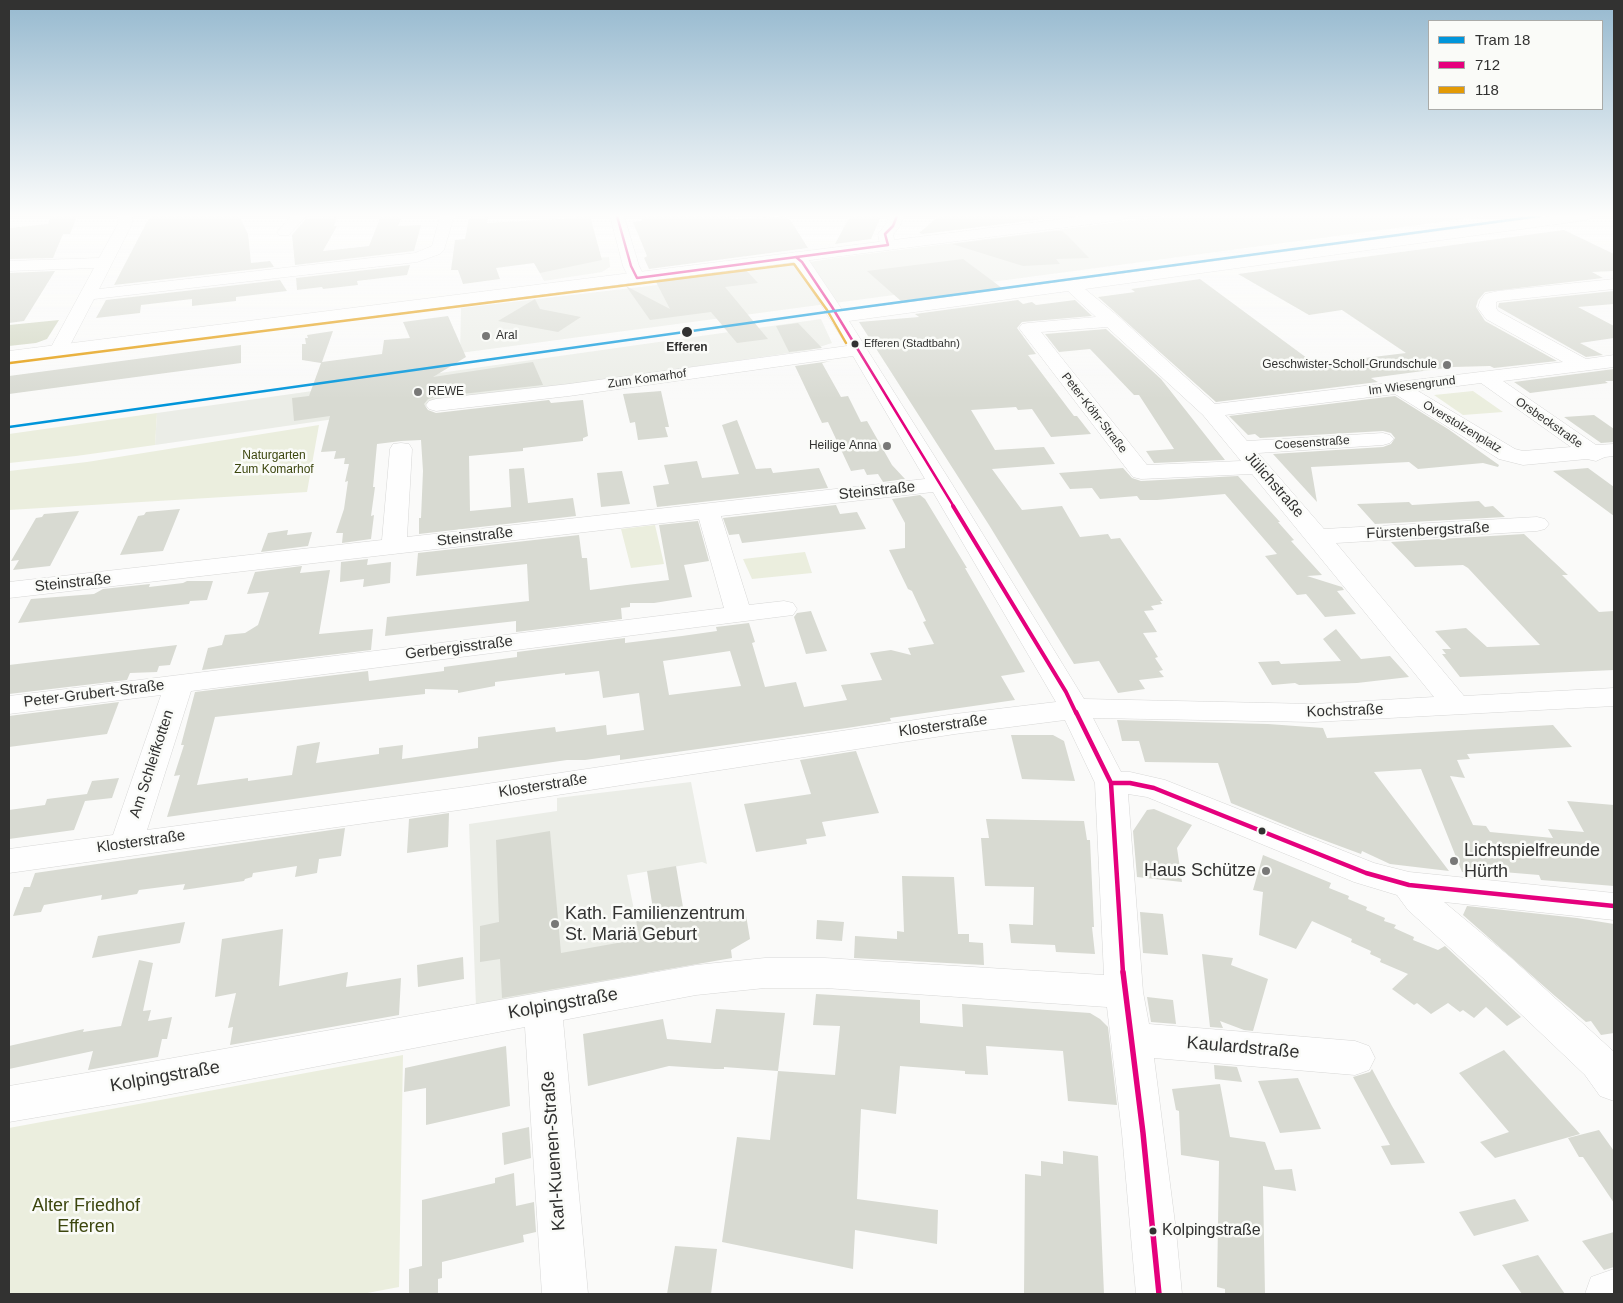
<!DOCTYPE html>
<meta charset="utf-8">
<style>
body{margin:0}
#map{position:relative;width:1623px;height:1303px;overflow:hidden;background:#fafaf9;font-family:Arial,sans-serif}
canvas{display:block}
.frame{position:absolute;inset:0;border:10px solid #323231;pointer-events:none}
.legend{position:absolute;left:1428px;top:20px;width:175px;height:90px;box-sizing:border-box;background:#fafbf8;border:1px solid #aaaba8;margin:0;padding:6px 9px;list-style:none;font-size:15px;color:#323231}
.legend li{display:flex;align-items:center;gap:10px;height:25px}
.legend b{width:25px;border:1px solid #aaaba8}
</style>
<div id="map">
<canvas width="1623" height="1303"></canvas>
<div class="frame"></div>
<ul class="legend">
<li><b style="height:6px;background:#0095da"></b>Tram 18</li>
<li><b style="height:6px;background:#e5007d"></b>712</li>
<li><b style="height:6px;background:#e39a05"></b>118</li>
</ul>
</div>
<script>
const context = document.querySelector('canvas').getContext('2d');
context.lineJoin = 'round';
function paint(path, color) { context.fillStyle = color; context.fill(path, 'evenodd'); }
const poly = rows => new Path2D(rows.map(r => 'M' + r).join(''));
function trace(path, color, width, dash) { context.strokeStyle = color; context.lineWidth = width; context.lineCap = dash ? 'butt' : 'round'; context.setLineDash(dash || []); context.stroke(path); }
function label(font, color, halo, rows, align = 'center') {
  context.font = font + ' Arial,sans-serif'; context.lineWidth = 5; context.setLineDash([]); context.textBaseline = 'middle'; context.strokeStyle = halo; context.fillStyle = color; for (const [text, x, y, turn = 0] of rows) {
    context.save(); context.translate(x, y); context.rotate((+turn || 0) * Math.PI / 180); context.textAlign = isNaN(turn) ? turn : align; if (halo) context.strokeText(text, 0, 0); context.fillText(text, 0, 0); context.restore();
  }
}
paint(poly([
 [1167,216,1486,216,460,353,461,308,674,283,835,258],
 [609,257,610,267,602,272,544,281,533,261],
 [821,319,832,343,810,350,155,445,157,413],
 [691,782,707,864,702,862,627,875,647,974,476,1006,469,824,557,811,557,798]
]), '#ebede7');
paint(poly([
 [1473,391,1503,412,1463,415,1434,395],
 [157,413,155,445,76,456,9,463,9,434],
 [319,425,307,492,9,510,9,471,87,462],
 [655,525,664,564,631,568,621,529],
 [805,552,812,573,752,579,743,559],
 [403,1055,399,1287,362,1294,9,1294,9,1128]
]), '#ebeede');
paint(poly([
 [59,320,47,339,36,343,9,346,9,325]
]), '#d2d7c3');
paint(poly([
 [51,216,77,216,70,234,63,234,53,258,9,259,9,228,48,224],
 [150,216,239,216,248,234,251,263,270,261,274,267,114,285],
 [381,216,402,216,398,226,421,225,414,251,295,265,292,235,306,219,337,217,334,226,337,226,323,251,369,246],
 [574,216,590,216,602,260,540,273,534,263,496,268,500,279,463,284,458,270,451,270,455,240,465,239,469,218,488,217,487,223,574,218],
 [641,216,728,216,730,219,785,216,791,221,808,248,649,269,644,258,647,256,633,222,642,221],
 [850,216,881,216,871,239,835,244],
 [939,216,1041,216,1044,219,923,234,919,233],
 [1564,230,1614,254,1614,271,1592,272,1603,278,1485,292,1478,300,1476,307,1485,321,1557,361,1494,368,1490,366,1453,367,1371,378,1378,382,1216,402,1098,297,1135,292,1131,289,1200,279,1315,364,1406,353,1342,310,1309,315,1238,274],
 [1054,231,1062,231,1068,236,1089,258,1056,259,1060,264,1023,266,952,244],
 [963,259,1002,288,901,301,867,271],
 [410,265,407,275,357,281,358,285,323,289,322,287,297,290,296,278],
 [746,270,758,283,725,287,768,339,737,343,711,312,650,320,626,286,670,309,656,282],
 [55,271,24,321,9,323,9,273],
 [280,280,287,291,236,297,236,301,192,306,192,299,141,305,140,313,96,318,106,300],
 [1614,291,1614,304,1578,307,1614,326,1614,338,1580,343,1603,355,1586,357,1498,307,1499,303],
 [535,299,540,309,581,317,558,332,498,321],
 [1018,300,1023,304,1032,302,1036,305,1075,300,1092,316,1022,322,1017,328,1036,354,1028,355,1074,416,1077,416,1091,434,1051,437,1032,409,1018,410,1016,407,971,410,995,450,1044,447,1055,464,992,469,1022,510,1062,506,1080,537,1108,534,1111,539,1120,538,1163,601,1160,601,1162,604,1151,606,1154,610,1144,611,1157,632,1143,633,1158,657,1155,658,1163,670,1159,671,1164,677,1139,680,1145,689,1118,693,1099,661,1074,664,989,525,859,322,919,317,915,314],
 [448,316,466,357,433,377,533,362,543,385,435,397,428,399,424,404,428,410,436,413,549,400,551,403,583,400,588,436,583,438,583,441,523,448,523,451,469,456,470,511,511,507,509,469,524,468,528,503,573,498,576,516,419,534,419,518,421,518,423,471,421,440,401,441,377,444,373,487,375,487,371,516,374,515,371,539,342,543,343,533,336,533,344,509,348,481,345,482,349,464,344,464,345,458,334,459,336,451,321,452,330,416,294,421,292,398,309,396,321,363,302,360,302,344,306,344,305,338,308,338,307,335,333,331,322,362,382,354,384,340,410,338,403,322],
 [798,323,822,348,789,352,776,326],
 [1106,329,1161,379,1225,460,1154,463,1146,451,1174,449,1139,395,1134,395,1090,349,1059,352,1045,334],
 [241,345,241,363,9,394,9,376],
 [831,361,822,363,841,397,848,396,861,422,867,421,892,465,905,479,883,482,878,474,867,475,864,469,851,471,828,422,822,423,795,366],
 [1614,369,1614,381,1605,381,1608,383,1530,393,1514,382],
 [661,391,669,427,665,427,668,437,638,440,635,422,630,423,623,394],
 [1395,396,1448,429,1499,465,1498,467,1483,463,1418,469,1409,462,1311,467,1317,502,1273,454,1383,447,1391,444,1395,438,1391,433,1383,431,1260,438,1255,434,1248,435,1229,416],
 [1594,415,1614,429,1614,442,1601,443,1564,417],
 [737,420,756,469,771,468,773,473,819,468,828,488,657,507,653,486,669,484,664,465,697,461,702,478,739,474,722,425],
 [1123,468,1132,478,1141,481,1238,476,1280,522,1278,522,1294,540,1291,541,1322,575,1307,576,1342,587,1344,590,1337,591,1356,614,1325,617,1306,594,1297,595,1265,556,1277,554,1225,494,1157,500,1140,500,1137,496,1100,499,1092,488,1070,489,1059,473],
 [1588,468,1614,487,1614,516,1553,471],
 [622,471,630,504,601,507,597,473],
 [920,495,925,499,967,568,965,568,1025,672,1001,676,1015,700,890,718,891,721,847,728,620,760,620,755,585,760,567,760,167,817,180,775,174,776,184,745,181,745,195,692,368,671,369,681,444,671,444,667,517,657,517,652,625,638,625,643,682,636,717,631,716,627,749,623,755,642,752,643,765,687,796,682,804,707,847,700,841,685,882,680,870,653,891,650,911,655,908,648,934,644,923,622,926,621,912,591,908,589,889,550,905,548,905,523,892,499],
 [730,651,741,686,669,695,663,661],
 [599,671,603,698,639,693,644,730,607,735,606,725,556,732,555,727,478,737,478,748,402,759,403,745,379,748,379,754,316,763,320,742,297,746,292,775,248,781,248,778,197,785,215,717,425,694,425,689,458,690,458,693,495,686,495,682,565,673,565,675],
 [1479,501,1485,507,1493,506,1505,517,1375,524,1357,504,1409,502,1412,505],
 [836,505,840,514,857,512,866,529,742,543,739,534,729,535,723,518],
 [180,509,163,551,120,555,138,516,144,515,146,512],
 [79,511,50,566,13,570,19,560,11,561,36,518,42,517,44,514],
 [698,521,709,561,684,565,692,597,654,603,630,603,630,607,621,608,622,619,516,632,516,621,385,636,387,617,529,601,527,564,416,576,418,553,579,535,582,558,587,558,590,590,627,585,669,580,659,525],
 [288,530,287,535,312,532,308,546,261,552,268,533],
 [1524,534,1568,575,1562,575,1599,612,1614,611,1614,670,1460,677,1442,654,1446,654,1442,649,1451,649,1435,631,1466,628,1487,647,1540,645,1468,568,1463,565,1415,567,1391,542],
 [368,559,367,565,391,562,390,583,363,587,364,579,340,582,341,562],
 [302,566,300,573,330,570,319,634,373,629,371,650,202,670,208,648,222,645,225,635,245,633,258,625,269,592,247,594,255,572],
 [187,581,213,581,207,600,190,601,189,604,18,623,31,599,94,594,103,589,150,584,149,587,183,583],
 [811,611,822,639,827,651,806,654,794,617,797,613],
 [1336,629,1361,659,1390,656,1409,677,1357,683,1299,685,1295,683,1272,685,1258,662,1279,661,1281,664,1341,661,1323,639],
 [177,645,170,665,159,666,157,672,130,673,127,680,9,694,9,665],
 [119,702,107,734,9,747,9,716],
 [1117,720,1268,724,1323,728,1327,738,1553,725,1572,747,1467,754,1470,759,1457,760,1465,778,1450,776,1473,825,1486,826,1490,832,1553,838,1548,829,1584,832,1567,801,1614,805,1614,886,1541,880,1539,875,1491,871,1493,875,1462,872,1421,769,1374,772,1449,871,1390,864,1362,851,1361,854,1307,834,1231,803,1218,763,1145,762,1139,741,1122,741],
 [1011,735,1053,735,1064,741,1075,781,1022,779],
 [856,751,879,813,822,822,826,836,806,839,807,844,756,852,744,804,811,794,800,760],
 [119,778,112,798,85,801,74,830,9,839,9,810,45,805,47,799,87,794,92,781],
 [1154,809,1192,825,1177,848,1182,882,1137,877,1133,831,1147,810],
 [449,813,448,847,407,853,409,819],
 [986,819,1084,821,1087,840,1090,840,1094,927,1092,927,1095,954,1056,952,1055,945,1011,943,1009,924,1033,925,1034,887,985,886,981,838,989,838],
 [345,828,341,856,319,859,317,873,295,877,297,866,253,873,252,877,245,879,244,881,183,890,185,884,139,890,137,894,101,900,102,895,44,905,41,912,13,916,24,887,30,887,35,873],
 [550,831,561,953,640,939,634,912,653,909,647,871,676,866,684,913,701,910,703,921,746,915,750,939,731,950,732,958,502,998,500,959,480,962,480,926,499,922,496,840],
 [1263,855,1331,883,1329,888,1349,896,1348,899,1367,907,1366,910,1385,918,1384,921,1396,925,1394,928,1414,937,1413,940,1438,950,1445,946,1521,1017,1507,1026,1486,1007,1474,1018,1463,1010,1460,1012,1448,1003,1431,1014,1417,1003,1414,1005,1392,989,1408,974,1380,962,1381,959,1370,954,1371,951,1351,942,1352,939,1312,921,1296,949,1259,935,1263,892,1253,890],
 [902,876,954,877,958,934,969,934,969,942,983,943,984,965,854,958,855,936,897,939,897,931,904,932],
 [1467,906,1577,918,1614,924,1614,1033,1601,1035,1591,1021,1586,1022,1555,996,1463,915],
 [1140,912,1163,914,1168,955,1143,953],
 [817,920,844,922,842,941,816,939],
 [185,922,180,943,92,958,98,936],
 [283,929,279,986,348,972,346,987,401,978,399,1015,230,1045,233,1027,228,1028,236,993,215,997,222,939],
 [1202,954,1233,958,1231,965,1268,979,1253,1031,1244,1030,1220,1021,1223,1028,1210,1027],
 [463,957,464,979,418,987,417,965],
 [139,960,153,963,143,1011,151,1010,148,1021,172,1017,167,1039,162,1039,158,1057,88,1070,93,1051,9,1069,9,1046,84,1029,83,1032,121,1026],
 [816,994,920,1000,920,1023,963,1027,962,1004,1090,1013,1100,1019,1108,1027,1117,1105,1068,1101,1063,1051,986,1046,988,1075,965,1074,965,1071,900,1066,896,1114,861,1109,857,1199,938,1210,937,1244,855,1230,853,1269,722,1242,737,1137,770,1140,778,1071,835,1075,840,1026,813,1025],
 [1147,997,1173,1000,1176,1024,1151,1022],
 [716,1009,785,1013,778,1071,724,1067,724,1069,715,1069,669,1066,588,1086,583,1034,663,1019,667,1039,711,1043],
 [506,1046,510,1106,426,1125,426,1088,404,1092,405,1068],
 [1504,1050,1562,1114,1580,1134,1495,1158,1480,1142,1509,1132,1459,1073],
 [1214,1065,1237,1067,1242,1082,1215,1079],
 [1372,1069,1392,1106,1425,1163,1391,1165,1381,1146,1390,1145,1353,1077,1370,1072],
 [1298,1078,1321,1129,1280,1133,1258,1081],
 [1220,1084,1230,1137,1265,1142,1275,1170,1292,1169,1296,1191,1263,1186,1265,1294,1225,1294,1225,1289,1217,1287,1219,1161,1181,1155,1179,1111,1176,1110,1172,1089],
 [529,1127,531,1158,504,1165,502,1133],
 [1599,1130,1614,1151,1614,1203,1583,1157,1579,1157,1568,1138],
 [1063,1151,1098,1156,1104,1294,1024,1294,1025,1174,1041,1176,1041,1161,1063,1164],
 [514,1173,516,1206,534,1202,536,1232,523,1235,524,1242,442,1262,442,1278,438,1279,438,1294,409,1294,409,1269,422,1266,422,1200,495,1183,495,1178],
 [1515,1199,1529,1221,1474,1236,1459,1212],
 [1614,1232,1614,1267,1604,1270,1582,1241],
 [675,1246,717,1249,711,1294,667,1294],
 [1538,1255,1565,1294,1522,1294,1502,1265]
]), '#d8dad2');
const minor = poly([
 [118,216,132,216,132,224,99,289,415,253,432,246,440,216,454,216,444,250,440,254,417,262,94,299,65,355,58,357,51,355,49,351,94,268,9,271,9,261,99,258,118,224,118,216],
 [291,216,306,216,289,235,279,235,277,232,291,216],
 [610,216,624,216,639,266,645,278,643,281,631,281,629,278,623,266,610,216],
 [890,216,904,216,900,226,893,235,896,245,893,248,888,250,883,248,880,245,878,234,886,224,890,216],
 [1552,216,1594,216,1587,220,1085,289,1119,317,1215,404,1563,362,1486,319,1478,308,1480,301,1485,294,1498,291,1614,279,1614,289,1499,301,1496,302,1496,308,1498,311,1586,359,1614,355,1614,367,1503,381,1596,445,1614,444,1614,456,1605,457,1596,461,1587,459,1523,465,1499,459,1395,394,1225,415,1247,441,1383,433,1390,435,1394,439,1390,443,1383,445,1258,453,1324,529,1537,517,1545,519,1549,524,1545,529,1537,531,1336,543,1464,696,1614,688,1614,706,1314,722,1093,718,1121,772,1130,772,1165,780,1374,863,1409,872,1614,893,1614,920,1444,902,1509,956,1613,1051,1614,1101,1600,1096,1585,1075,1483,978,1408,910,1397,895,1354,882,1147,797,1128,794,1143,992,1149,1024,1355,1041,1369,1046,1375,1058,1369,1070,1355,1075,1154,1058,1176,1231,1182,1294,1136,1294,1122,1133,1107,1007,825,988,765,988,696,995,563,1020,588,1294,542,1294,525,1027,145,1099,9,1122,9,1086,145,1063,696,965,765,958,825,958,1104,975,1095,783,1065,720,955,734,466,809,9,873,9,849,113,835,161,695,9,714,9,696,724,608,699,519,9,598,9,582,382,540,390,449,393,444,401,443,409,444,412,449,407,537,925,479,853,356,569,396,436,411,429,409,426,405,429,401,436,399,569,384,847,346,796,265,788,257,790,254,796,252,808,259,843,311,1552,216],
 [1068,291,1096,317,1028,323,1022,324,1019,328,1133,477,1141,479,1252,474,1434,697,1314,704,1084,699,952,484,849,321,1068,291],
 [1107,327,1203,415,1241,461,1147,465,1041,332,1107,327],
 [1481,383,1571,447,1523,451,1515,449,1418,391,1481,383],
 [933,492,1056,702,955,714,466,787,147,830,191,691,793,615,797,609,793,603,784,601,749,605,721,516,933,492],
 [1614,1269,1614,1294,1585,1294,1591,1277,1614,1269]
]);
const major = poly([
 [1085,216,1129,216,1122,220,9,363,9,351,1085,216]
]);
trace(minor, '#d7d7d6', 1);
trace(major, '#d7d7d6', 1);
paint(minor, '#fefefe');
paint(major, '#fefefe');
trace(poly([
 [617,216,631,266,637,278,888,245,885,234,893,226,897,216],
 [796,257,802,262,832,307,954,507]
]), '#e5007d', 2.5);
trace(poly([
 [953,506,1066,692,1076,713]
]), '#e5007d', 4);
trace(poly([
 [1076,712,1111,783,1123,973],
 [1111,783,1130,783,1154,788,1366,873,1409,885,1614,906]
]), '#e5007d', 4.5);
trace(poly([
 [1123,972,1143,1133,1159,1294]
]), '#e5007d', 5.5);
trace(poly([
 [10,363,794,264,827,310,846,343]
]), '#e39a05', 2.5);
trace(poly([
 [9,427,834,311,1539,216]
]), '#0095da', 2.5);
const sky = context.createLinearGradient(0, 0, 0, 399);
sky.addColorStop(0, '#96b9cf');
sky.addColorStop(0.54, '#fdfdfc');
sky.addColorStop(1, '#fdfdfc00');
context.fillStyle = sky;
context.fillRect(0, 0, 1623, 399);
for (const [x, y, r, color] of [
 [687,332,6,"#323231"],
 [486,336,5,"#787877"],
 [855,344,4.5,"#323231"],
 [1447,365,5,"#787877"],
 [418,392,5,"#787877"],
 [887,446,5,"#787877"],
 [1262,831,4.5,"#323231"],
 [1454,861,5,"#787877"],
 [1266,871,5,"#787877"],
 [555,924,5,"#787877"],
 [1153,1231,4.5,"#323231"]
]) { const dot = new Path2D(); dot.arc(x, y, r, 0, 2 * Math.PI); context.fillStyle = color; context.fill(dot); trace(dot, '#fafbf8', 2); }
label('11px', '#323231', '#fafbf8', [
 ["Efferen (Stadtbahn)",864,344]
], 'left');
label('12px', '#323231', '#fafbf8', [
 ["Aral",496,336],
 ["Geschwister-Scholl-Grundschule",1437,365,"right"],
 ["REWE",428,392],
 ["Heilige Anna",877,446,"right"]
], 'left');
label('bold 12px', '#323231', '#fafbf8', [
 ["Efferen",687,348]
]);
label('12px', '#323231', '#fafbf8', [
 ["Zum Komarhof",647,379,-8],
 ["Im Wiesengrund",1412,386,-7],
 ["Peter-Köhr-Straße",1094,413,52],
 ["Orsbeckstraße",1549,423,35],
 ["Overstolzenplatz",1462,427,31],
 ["Coesenstraße",1312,443,-4]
]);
label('12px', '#3c460e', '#fafbf8', [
 ["Naturgarten",274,456],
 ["Zum Komarhof",274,470]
]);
label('15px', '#323231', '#fafbf8', [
 ["Jülichstraße",1274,485,49],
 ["Steinstraße",877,491,-6],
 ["Fürstenbergstraße",1428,531,-3],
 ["Steinstraße",475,537,-7],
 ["Steinstraße",73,583,-6],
 ["Gerbergisstraße",459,648,-7],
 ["Peter-Grubert-Straße",94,694,-7],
 ["Kochstraße",1345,711,-2],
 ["Klosterstraße",943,726,-8],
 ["Am Schleifkotten",152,764,-72],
 ["Klosterstraße",543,786,-9],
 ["Klosterstraße",141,842,-8]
]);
label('16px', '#323231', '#fafbf8', [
 ["Kolpingstraße",1162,1231]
], 'left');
label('18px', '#323231', '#fafbf8', [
 ["Lichtspielfreunde",1464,851],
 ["Hürth",1464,872],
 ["Haus Schütze",1256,871,"right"],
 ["Kath. Familienzentrum",565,914],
 ["St. Mariä Geburt",565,935]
], 'left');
label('18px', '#323231', '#fafbf8', [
 ["Kolpingstraße",563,1004,-10],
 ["Kaulardstraße",1243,1048,5],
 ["Kolpingstraße",165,1077,-10],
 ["Karl-Kuenen-Straße",554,1151,-94]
]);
label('18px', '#3c460e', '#fafbf8', [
 ["Alter Friedhof",86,1206],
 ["Efferen",86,1227]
]);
</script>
